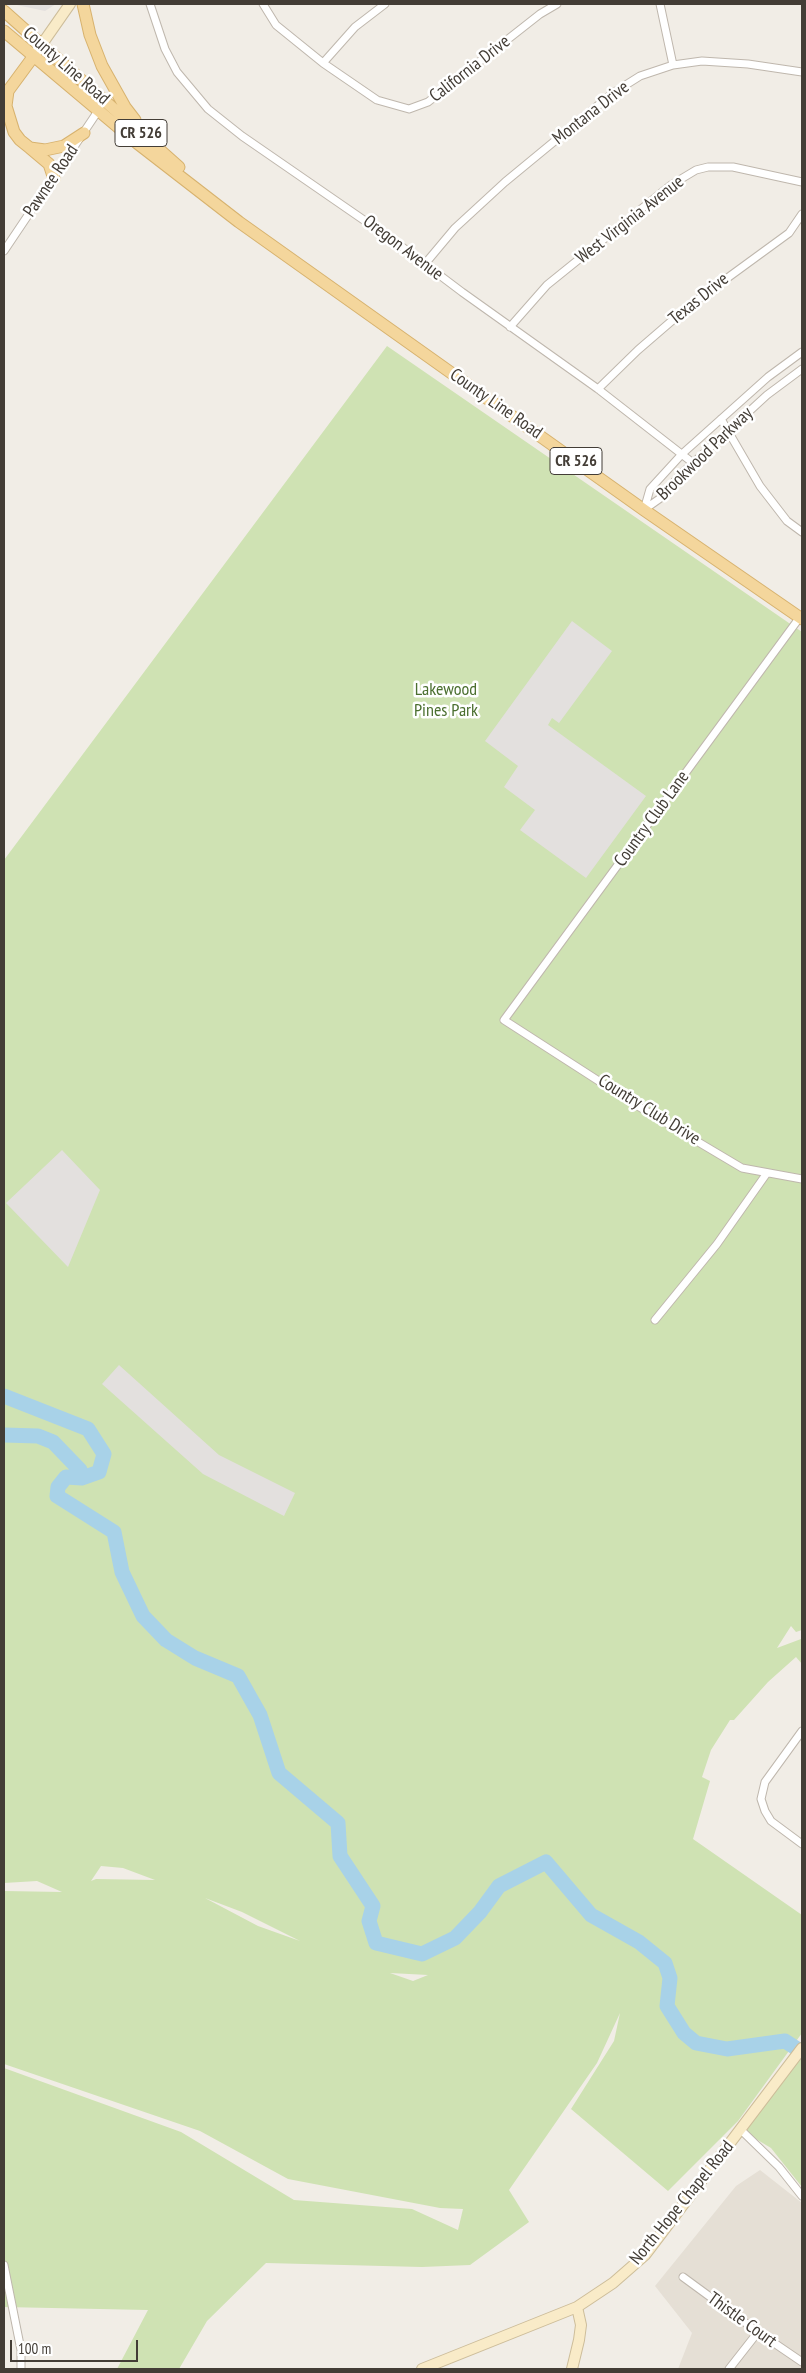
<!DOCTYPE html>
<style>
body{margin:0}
#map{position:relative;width:806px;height:2373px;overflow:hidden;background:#f1ede6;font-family:"PT Sans Narrow",sans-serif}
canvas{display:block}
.frame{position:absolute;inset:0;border:5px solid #433d36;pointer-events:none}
.scale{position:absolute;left:10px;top:2340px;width:128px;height:22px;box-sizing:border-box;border:2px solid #433d36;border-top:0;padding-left:6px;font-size:15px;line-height:18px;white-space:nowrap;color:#433d36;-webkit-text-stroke:4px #fff;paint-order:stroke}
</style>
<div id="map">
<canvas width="806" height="2373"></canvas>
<div class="frame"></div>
<div class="scale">100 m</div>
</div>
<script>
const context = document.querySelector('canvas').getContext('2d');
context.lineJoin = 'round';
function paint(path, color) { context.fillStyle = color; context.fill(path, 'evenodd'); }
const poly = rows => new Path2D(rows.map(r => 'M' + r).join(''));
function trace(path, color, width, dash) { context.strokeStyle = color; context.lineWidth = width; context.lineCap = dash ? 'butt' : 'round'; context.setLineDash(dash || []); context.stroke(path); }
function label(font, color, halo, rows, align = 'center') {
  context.font = font + ' "PT Sans Narrow",sans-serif'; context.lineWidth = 5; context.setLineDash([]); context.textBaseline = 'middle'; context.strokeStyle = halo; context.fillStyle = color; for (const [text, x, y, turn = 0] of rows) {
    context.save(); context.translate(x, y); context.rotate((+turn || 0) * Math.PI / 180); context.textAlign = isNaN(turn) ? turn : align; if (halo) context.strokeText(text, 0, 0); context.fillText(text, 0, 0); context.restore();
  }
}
paint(poly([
 [760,2170,802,2203,802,2369,678,2369,692,2333,655,2286,736,2186]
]), '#e5dfd5');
paint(poly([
 [387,346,802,632,802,1630,796,1632,791,1626,777,1648,801,1639,802,1664,796,1657,768,1682,734,1720,730,1720,711,1750,702,1777,710,1781,693,1839,802,1915,802,2033,738,2121,668,2191,571,2109,614,2041,620,2013,597,2063,509,2190,529,2222,470,2265,422,2267,266,2263,207,2321,179,2369,117,2369,148,2310,4,2307,4,2068,181,2132,294,2200,412,2209,458,2230,463,2209,440,2208,288,2179,200,2131,4,2064,4,1891,62,1892,37,1881,4,1883,4,860],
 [101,1866,123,1868,155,1880,96,1879,91,1881],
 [205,1898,242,1912,300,1941,258,1926],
 [390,1973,428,1975,413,1981],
 [802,2048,802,2187,771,2148,741,2130]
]), '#cfe2b3');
paint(poly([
 [12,4,56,4,45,11],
 [572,621,612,651,559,723,552,718,548,725,646,796,586,878,520,830,535,810,504,787,518,766,485,741],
 [62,1150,100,1190,68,1267,6,1203],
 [119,1365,219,1455,295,1493,284,1516,203,1474,102,1384]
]), '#e3e0de');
trace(poly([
 [4,1396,88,1429,104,1454,99,1472,82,1478,66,1477,58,1487,57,1496,114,1532,122,1572,143,1616,166,1640,195,1658,238,1676,260,1715,279,1773,338,1823,340,1856,373,1906,369,1921,376,1943,422,1954,455,1938,480,1912,499,1886,546,1862,591,1915,639,1942,665,1963,670,1978,667,2006,684,2033,696,2043,727,2049,785,2041,802,2052],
 [4,1435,38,1436,53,1442,80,1470,82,1478]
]), '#a8d2e8', 15);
const street = poly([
 [150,4,165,49,177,72,208,109,242,136,397,243,462,292,598,389,693,463],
 [263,4,276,25,323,63,377,100,409,109,428,102,540,14,557,4],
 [660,4,673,65],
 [323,63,355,27,385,4],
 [4,251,98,111],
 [424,265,455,228,505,182,613,93,640,76,673,65,702,61,748,64,802,72],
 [510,327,547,285,671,185,696,170,708,167,733,167,802,182],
 [598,389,638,350,689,306,789,233,802,214],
 [721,419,760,486,787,521,802,532],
 [645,509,662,497,679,476,767,395,802,369],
 [644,510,650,489,682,454,768,377,802,352],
 [800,617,504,1020,636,1105,742,1168,802,1179],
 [655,1320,717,1244,767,1173],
 [802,1731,765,1782,761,1799,765,1811,771,1821,802,1844],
 [741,2130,779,2167,802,2196],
 [4,2265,21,2350,21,2369],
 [683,2277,758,2332,802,2362],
 [729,2369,758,2332]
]);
const secondary = poly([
 [33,57,70,4],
 [422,2369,577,2307,613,2283,645,2255,802,2048],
 [572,2369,579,2340,581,2325,577,2307]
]);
const primary = poly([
 [83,4,90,35,102,66,125,107,135,120],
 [4,11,179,167],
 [4,31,137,143,239,222,644,510,802,619],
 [33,57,8,91,6,106,14,132,20,140,30,148,45,150,64,146,84,133],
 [30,148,49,164,54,179]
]);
trace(street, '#bfb7ad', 9);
trace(secondary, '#cdbd9a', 12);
trace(primary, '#d7b26e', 13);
trace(street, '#fff', 7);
trace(secondary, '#f9ebc8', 10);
trace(primary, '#f4d69c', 11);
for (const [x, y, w] of [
 [141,133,52],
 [576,461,52]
]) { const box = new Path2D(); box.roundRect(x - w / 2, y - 13.5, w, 27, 4); context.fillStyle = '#fff'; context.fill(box); trace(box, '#433d36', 1); }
label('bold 16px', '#433d36', null, [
 ["CR 526",141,133],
 ["CR 526",576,461]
]);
label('18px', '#433d36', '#fff', [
 ["County Line Road",66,66,41],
 ["California Drive",470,69,-38],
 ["Montana Drive",591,113,-38],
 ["Pawnee Road",51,181,-56],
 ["West Virginia Avenue",630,220,-38],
 ["Oregon Avenue",403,248,37],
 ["Texas Drive",699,299,-39],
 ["County Line Road",496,404,35],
 ["Brookwood Parkway",705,454,-44],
 ["Country Club Lane",652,819,-54],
 ["Country Club Drive",649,1110,32],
 ["North Hope Chapel Road",682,2203,-51],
 ["Thistle Court",742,2320,36]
]);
label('18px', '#4b6f2f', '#fff', [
 ["Lakewood",446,690],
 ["Pines Park",446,711]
]);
</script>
